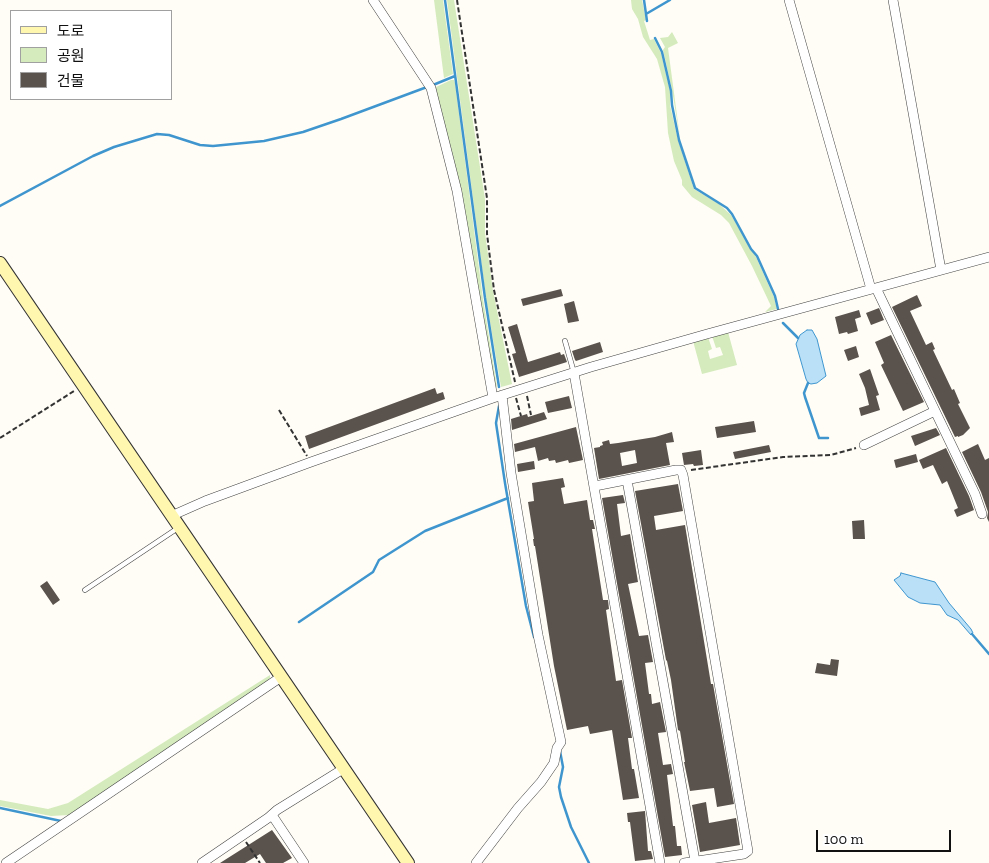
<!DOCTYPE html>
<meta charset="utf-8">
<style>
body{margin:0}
#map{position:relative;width:989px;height:863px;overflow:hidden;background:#fffdf5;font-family:"Zilla Slab","Noto Sans KR",serif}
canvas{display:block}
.legend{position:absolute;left:10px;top:10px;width:162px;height:90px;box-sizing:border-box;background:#fff;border:1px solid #a0a0a0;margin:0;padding:6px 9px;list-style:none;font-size:15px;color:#111}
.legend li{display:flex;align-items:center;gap:10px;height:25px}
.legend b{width:25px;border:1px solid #a0a0a0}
.scale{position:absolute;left:816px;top:830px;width:135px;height:22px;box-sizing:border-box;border:2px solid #111;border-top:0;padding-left:6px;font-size:15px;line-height:18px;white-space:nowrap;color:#111;-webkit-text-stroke:4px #fff;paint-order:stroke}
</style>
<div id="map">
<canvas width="989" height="863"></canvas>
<ul class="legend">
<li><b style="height:6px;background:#fff6b0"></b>도로</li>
<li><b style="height:14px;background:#d5ebbd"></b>공원</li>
<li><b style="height:14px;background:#5a524d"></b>건물</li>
</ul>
<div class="scale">100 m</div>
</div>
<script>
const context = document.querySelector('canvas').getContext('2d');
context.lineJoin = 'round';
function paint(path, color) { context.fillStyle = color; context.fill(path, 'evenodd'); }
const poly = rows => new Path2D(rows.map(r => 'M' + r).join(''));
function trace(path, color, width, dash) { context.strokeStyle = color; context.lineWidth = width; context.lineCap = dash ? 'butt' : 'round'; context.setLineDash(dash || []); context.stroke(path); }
paint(poly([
 [434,0,443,0,453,74,444,78],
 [447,0,454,0,485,199,485,233,493,291,512,384,501,387,486,298],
 [631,0,642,0,646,20,644,21,650,40,654,39,661,53,670,91,670,105,678,140,694,189,719,204,731,215,756,257,774,297,777,309,765,312,771,306,752,266,729,223,721,215,692,197,682,185,682,180,674,161,668,133,665,87,657,59,643,37,638,19,632,9],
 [672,32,678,43,668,48,680,138,672,90,663,50,665,47,660,38,668,37],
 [451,80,454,80,455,83,483,299,497,387,495,388,434,88],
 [728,332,737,365,702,374,693,341,708,337,712,349,708,351,710,359,723,355,720,347,716,348,712,336],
 [270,675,270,678,266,682,94,800,69,815,51,816,0,806,0,800,48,809,68,803]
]), '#d5ebbd');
const water = poly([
 [807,330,812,330,817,339,826,376,817,383,811,384,808,383,806,379,796,344,800,335,807,330],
 [901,573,935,582,949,603,971,629,973,633,971,635,958,620,947,615,940,605,920,603,908,597,894,580,900,576,901,573]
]);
paint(water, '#b9e0f7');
trace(water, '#3f96cf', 1);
trace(poly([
 [445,0,485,298,499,387],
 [644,0,647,21],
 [646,14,670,0],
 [655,38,662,52,671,91,672,105,679,140,695,188,727,208,732,214,751,249,757,256,775,296,778,309],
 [433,85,455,76],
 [0,206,93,156,114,147,157,134,169,135,200,145,213,146,264,141,303,132,341,119,427,87],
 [783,323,798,338],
 [808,383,804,393,805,397,819,438,828,438],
 [499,406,496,423,505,483,526,606,534,637],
 [299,622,373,572,379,560,425,531,508,498],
 [972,634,989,654],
 [560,751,563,767,559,787,561,797,571,827,589,863],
 [0,808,61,821]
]), '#3f96cf', 2.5);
paint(poly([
 [561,289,563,296,523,306,521,299],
 [917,295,922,306,910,311,926,345,932,342,935,349,933,350,952,390,954,389,960,403,958,404,970,428,963,435,958,437,958,436,955,437,892,307],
 [574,301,579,321,568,323,564,304],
 [879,308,884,320,871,325,866,313],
 [859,310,861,317,855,319,858,331,848,334,847,332,839,334,835,317],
 [517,324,528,362,560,352,561,355,564,354,567,362,519,377,512,354,516,353,508,327],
 [891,335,924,402,903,411,881,365,884,363,875,342],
 [600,342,603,352,576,361,575,360,572,351],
 [856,346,859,357,848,361,844,350],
 [870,369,879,395,876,396,880,410,861,416,859,408,869,405,865,388,859,374],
 [435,388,437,394,443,392,445,399,309,449,305,436],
 [569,396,572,408,548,413,545,402],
 [544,412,547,419,512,430,511,419,527,414,528,417],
 [754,421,756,432,717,438,715,427],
 [576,427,583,460,569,463,568,460,556,463,555,460,549,461,548,458,538,461,535,447,515,452,514,444],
 [936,428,940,435,915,446,911,436],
 [672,432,674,442,666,443,670,465,599,479,594,448,600,447,600,446,603,445,602,442,609,440,610,444,618,443,655,437],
 [635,450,637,463,622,466,620,453],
 [978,444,985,460,989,458,989,522,987,518,988,512,981,492,962,452],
 [769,445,771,452,735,459,733,452],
 [946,448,969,496,974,510,957,517,954,510,958,508,947,481,942,484,933,465,923,469,919,460],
 [701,450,703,465,694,466,693,464,684,465,682,453],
 [916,454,918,462,896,468,894,460],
 [534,461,535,469,518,472,517,464],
 [563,478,565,487,561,488,564,504,587,500,590,520,593,520,595,529,592,529,603,600,608,600,609,609,606,610,616,681,622,680,632,738,628,738,632,769,634,769,639,798,623,800,612,730,590,734,588,726,567,730,554,666,535,546,534,546,533,539,534,539,528,502,534,501,532,483],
 [678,484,683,511,654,516,656,530,685,525,711,684,713,684,734,804,717,807,714,788,690,791,684,762,685,762,680,731,678,730,671,680,667,661,666,660,635,491],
 [623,495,625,503,617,504,621,536,630,534,638,582,628,584,639,636,648,635,653,662,645,663,649,694,651,694,652,704,660,702,666,732,658,733,663,765,671,764,673,774,667,775,673,826,675,826,677,846,681,846,682,855,665,857,602,498],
 [864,520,865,539,853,539,852,521],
 [47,581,60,600,53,605,40,586],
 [831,659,839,660,837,676,815,673,817,663,830,665],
 [706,802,709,823,736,818,740,845,700,852,692,805],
 [645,811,648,851,651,851,653,859,635,861,630,822,628,822,627,813],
 [272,830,292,858,283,863,266,863,260,854,245,863,220,863]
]), '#5a524d');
const lane = poly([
 [565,341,574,373],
 [85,590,178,528]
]);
const street = poly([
 [373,0,431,88,457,191,493,398],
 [789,0,871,289],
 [893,0,941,270],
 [876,288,975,494,982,514],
 [574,373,660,863],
 [864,445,935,411],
 [627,480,695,861],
 [595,486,676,470,681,470,683,475,748,851,744,854,684,863],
 [171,516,205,501,311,462,493,398,591,367,707,334,989,257],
 [272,815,304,863],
 [6,863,281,677],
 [202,863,268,818,277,810,343,769],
 [476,863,518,808,541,782,554,763,557,748,561,742,538,635,511,473,502,395]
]);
const secondary = poly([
 [0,263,408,863]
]);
trace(lane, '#444', 5.5);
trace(street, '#444', 10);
trace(secondary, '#333', 14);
trace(poly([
 [457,0,487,198,487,234,494,290,515,382],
 [527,396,531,415],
 [516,398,521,416],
 [279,410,307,456],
 [0,438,74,391],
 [691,470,783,457,831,455,856,448],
 [246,842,260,863]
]), '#333', 2, [5, 2.5]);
trace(lane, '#fff', 4.5);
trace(street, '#fff', 9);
trace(secondary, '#fff6b0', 12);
</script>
